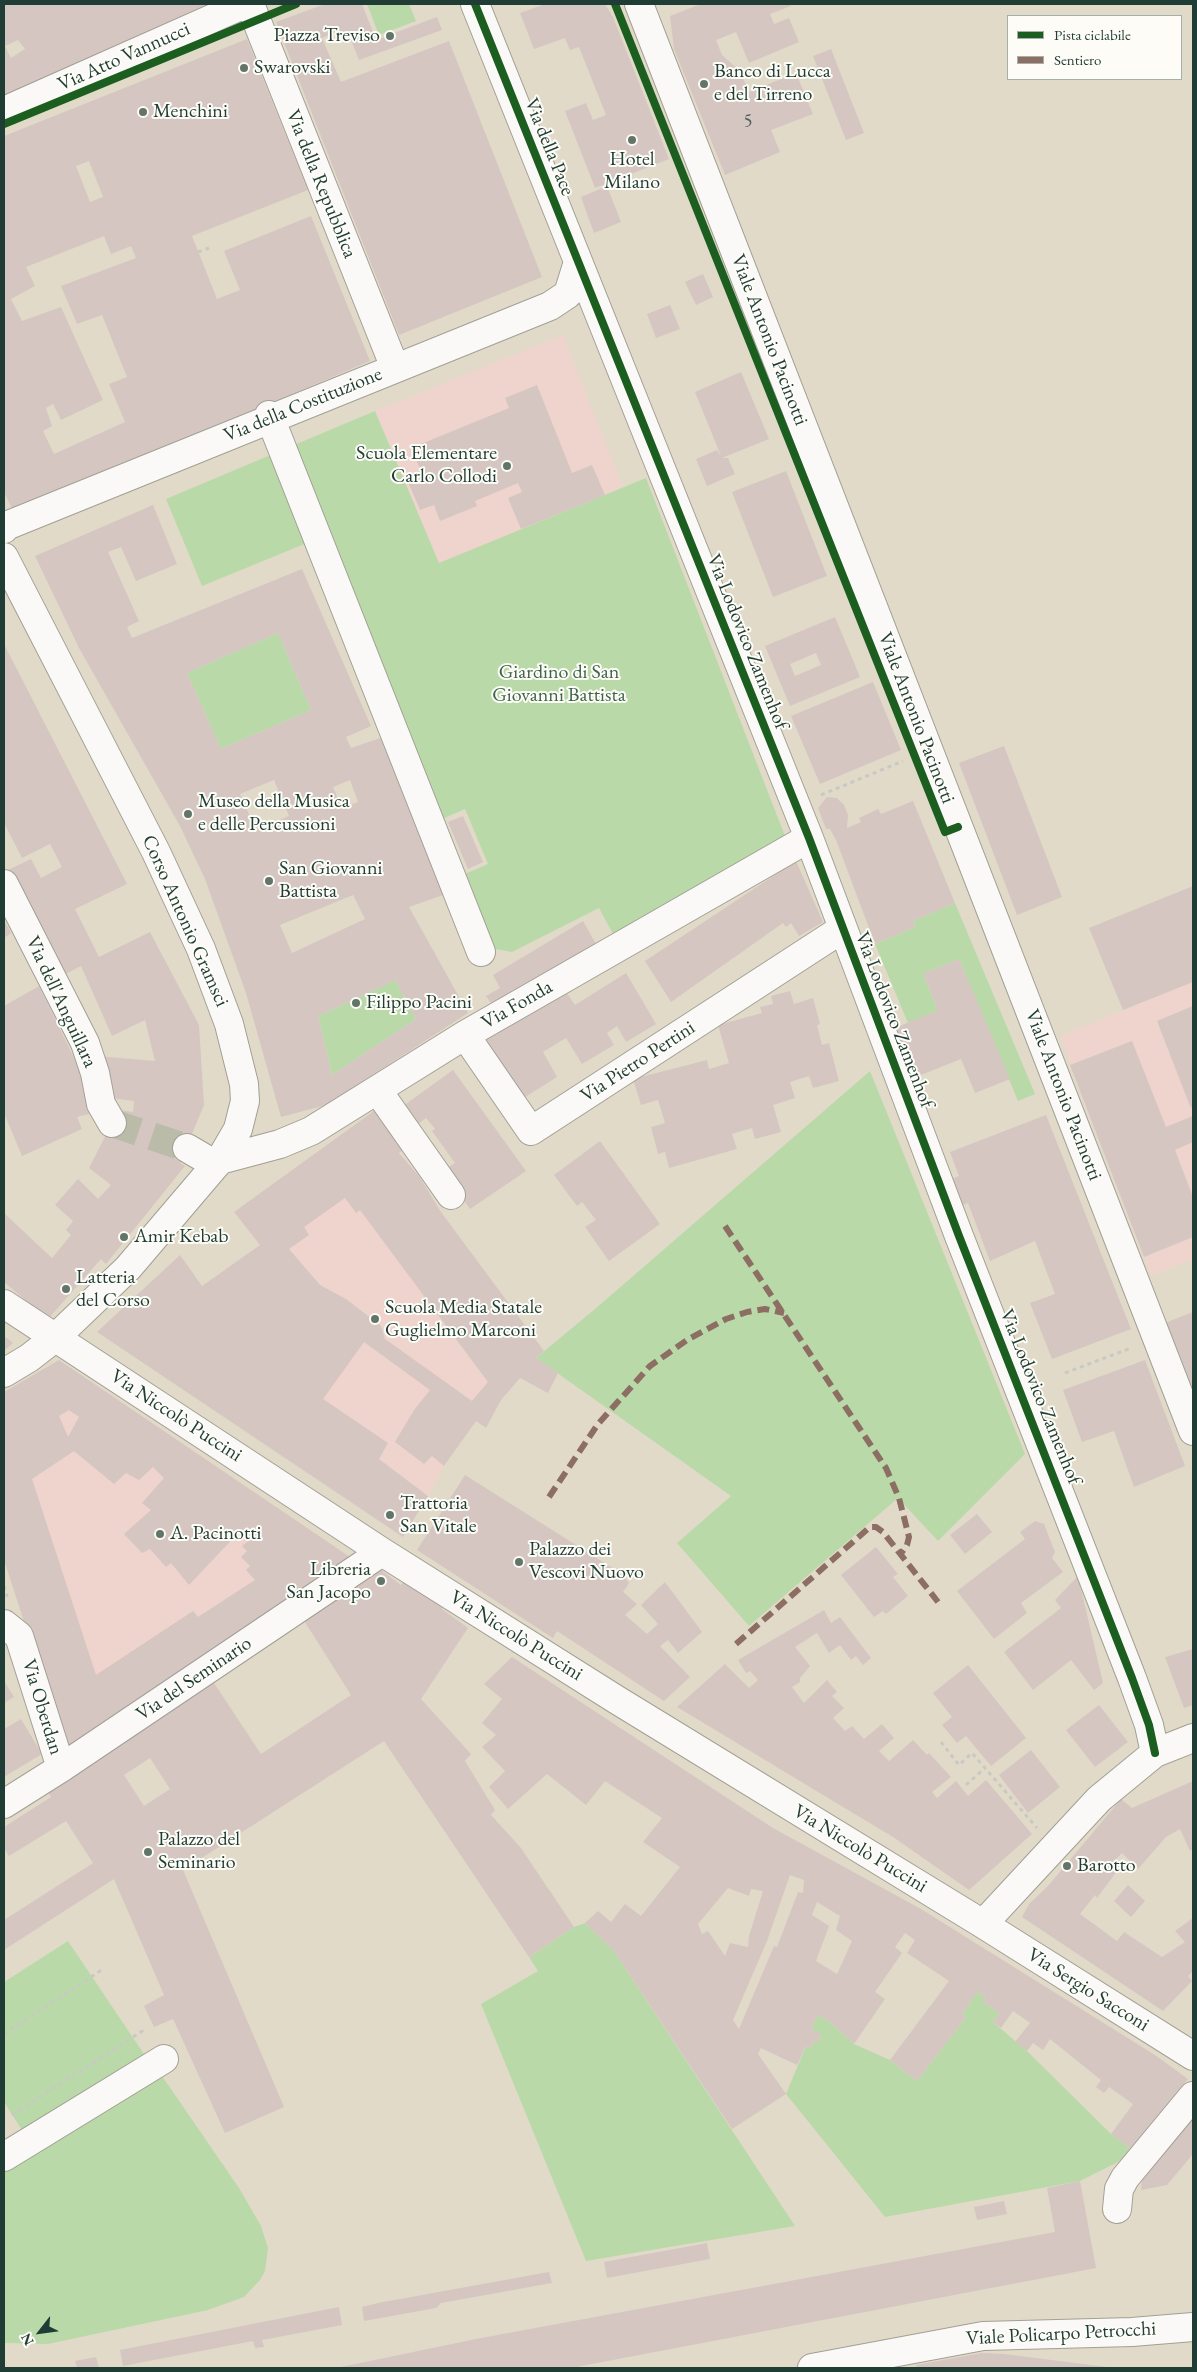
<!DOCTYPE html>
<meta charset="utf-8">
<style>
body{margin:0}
#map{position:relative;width:1197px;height:2372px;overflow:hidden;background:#e2dac8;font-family:"EB Garamond",serif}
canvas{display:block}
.frame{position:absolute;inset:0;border:5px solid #1f3d34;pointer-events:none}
.legend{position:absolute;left:1007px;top:15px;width:175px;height:65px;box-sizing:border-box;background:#fdfcf7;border:1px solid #a4b0a9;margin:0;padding:6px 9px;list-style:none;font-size:15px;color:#1f3d34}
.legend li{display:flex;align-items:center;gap:10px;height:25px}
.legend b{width:25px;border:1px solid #a4b0a9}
.north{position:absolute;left:15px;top:2307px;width:50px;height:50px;-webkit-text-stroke:4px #fdfcf7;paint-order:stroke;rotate:240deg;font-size:14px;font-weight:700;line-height:20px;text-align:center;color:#1f3d34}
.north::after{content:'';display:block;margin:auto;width:18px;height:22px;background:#1f3d34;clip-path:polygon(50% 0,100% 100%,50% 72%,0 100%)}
</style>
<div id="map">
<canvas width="1197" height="2372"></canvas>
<div class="frame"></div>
<ul class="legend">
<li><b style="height:6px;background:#1b5e20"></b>Pista ciclabile</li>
<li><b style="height:6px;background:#8d6e63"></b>Sentiero</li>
</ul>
<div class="north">N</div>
</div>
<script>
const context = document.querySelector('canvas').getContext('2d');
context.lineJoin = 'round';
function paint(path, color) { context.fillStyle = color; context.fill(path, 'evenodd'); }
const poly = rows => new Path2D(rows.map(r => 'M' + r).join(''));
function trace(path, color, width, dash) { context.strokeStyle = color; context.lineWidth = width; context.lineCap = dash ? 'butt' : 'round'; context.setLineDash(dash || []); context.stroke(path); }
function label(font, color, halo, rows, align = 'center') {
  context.font = font + ' "EB Garamond",serif'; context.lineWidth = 4; context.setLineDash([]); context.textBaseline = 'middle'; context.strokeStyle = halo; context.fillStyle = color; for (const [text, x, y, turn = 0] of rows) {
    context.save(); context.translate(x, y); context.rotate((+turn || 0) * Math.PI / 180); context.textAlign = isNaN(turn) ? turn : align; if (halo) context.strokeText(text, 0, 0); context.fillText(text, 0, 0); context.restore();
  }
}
paint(poly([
 [563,335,623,487,439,564,375,411],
 [1193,982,1193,1259,1151,1276,1060,1036],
 [378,1108,407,1147,399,1153,419,1176,441,1212,493,1284,536,1358,558,1373,548,1393,520,1378,501,1400,486,1428,476,1421,444,1466,428,1496,379,1460,202,1286,260,1245,234,1212],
 [59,1360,356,1561,66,1751,4,1560,4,1392]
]), '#eed4cc');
paint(poly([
 [367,4,409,4,416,21,379,35],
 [375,411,439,563,646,478,785,836,613,934,599,908,512,952,490,948,460,876,488,864,465,809,440,820,329,534,202,586,166,499],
 [278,633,311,710,221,749,187,673],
 [955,903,1035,1094,1018,1101,959,959,923,974,938,1010,908,1023,875,944,915,927,913,921],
 [395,980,416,1019,332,1075,318,1016],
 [870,1071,1025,1454,938,1541,898,1498,749,1626,677,1543,731,1496,536,1358,595,1309],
 [585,1923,614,1951,795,2226,586,2261,481,2004,538,1971,529,1957,574,1927],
 [68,1941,148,2060,27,2138,4,2102,4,1982],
 [978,1991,985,1997,982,2001,999,2013,993,2022,1027,2051,1111,2134,1131,2149,1120,2161,1080,2181,885,2217,786,2094,806,2046,811,2048,814,2041,818,2042,821,2035,811,2029,818,2015,830,2022,854,2044,890,2060,917,2081,966,2017,962,2014],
 [160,2073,239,2188,261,2226,268,2248,265,2271,260,2280,244,2297,208,2310,48,2344,4,2343,4,2166]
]), '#bad9a9');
paint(poly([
 [4,4,232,4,4,101],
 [18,40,25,49,11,58,5,46],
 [325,4,362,4,376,40,437,17,442,30,359,60,351,40,337,32,322,38,341,82,449,41,542,277,399,335,276,22],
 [545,4,605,4,613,17,669,159,595,188,565,111,586,103,593,120,606,115,579,47,570,50,565,38,534,49,520,13],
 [701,4,790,4,791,6,770,14,774,24,789,18,799,42,749,63,736,32,716,40,722,55,740,71,749,92,796,73,813,114,771,130,780,152,725,175,674,49,670,16],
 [247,39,308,190,192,236,217,299,240,290,224,251,311,216,370,361,70,488,15,515,4,492,4,136],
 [89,161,103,197,90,202,76,166],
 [104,236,111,254,131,246,136,258,61,286,77,324,102,315,127,377,109,384,125,422,54,454,43,431,52,426,46,408,53,404,61,420,103,400,61,307,22,321,11,299,35,286,26,267],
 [831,49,864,133,846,140,813,56],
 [607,186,621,222,594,233,581,197],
 [703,274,713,297,696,305,685,282],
 [670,305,680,329,656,338,647,314],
 [741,372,769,439,722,458,728,458,735,474,707,486,696,459,717,450,721,456,695,392],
 [537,385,572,473,592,465,605,495,521,529,508,498,522,492,518,483,475,501,477,506,440,521,434,505,420,510,406,477,421,471,411,448,509,408,505,398],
 [786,471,827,576,773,597,732,492],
 [153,505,177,564,136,581,121,547,108,552,139,621,127,627,132,638,302,569,371,726,346,737,351,748,383,737,446,894,409,907,468,1013,326,1105,281,1117,246,993,205,879,180,826,79,648,35,556],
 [278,633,311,710,221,749,187,673],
 [274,780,289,816,256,830,240,794],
 [350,780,358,802,342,808,333,787],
 [353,895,365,919,292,953,280,925],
 [395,980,416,1019,332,1075,318,1016],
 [835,617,860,677,790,706,765,646],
 [816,653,821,665,795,676,790,664],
 [4,644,127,884,75,909,99,957,150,932,199,1025,204,1105,180,1163,185,1166,106,1264,101,1259,48,1319,4,1282,4,1213,52,1258,71,1235,66,1230,73,1221,55,1205,78,1179,98,1199,111,1185,89,1168,112,1123,115,1109,133,1112,134,1101,112,1098,97,1056,155,1061,145,1020,112,1036,81,966,62,976,8,870,31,859,41,878,62,867,50,844,22,858,4,823],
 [873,682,901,750,820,784,791,716],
 [1004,746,1062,897,1017,915,959,763],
 [827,797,837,798,844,805,848,815,847,828,861,822,859,818,878,809,881,814,913,801,955,903,913,921,915,927,875,944,836,840,830,829,826,829,818,808],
 [463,816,483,862,468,869,448,822],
 [796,861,823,922,799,936,791,923,786,927,783,923,671,1002,645,961],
 [1193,886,1193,982,1123,1010,1089,928],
 [4,920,11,933,4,938],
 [583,921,596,944,493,1006,486,996,500,988,493,975],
 [959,959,1010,1079,975,1093,961,1059,916,1077,895,1028,938,1010,923,974],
 [626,973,656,1024,626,1042,617,1026,607,1033,614,1045,582,1064,566,1038,543,1052,557,1077,522,1099,480,1033,566,992,575,1005],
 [39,986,79,1068,89,1114,77,1117,82,1129,22,1156,4,1113,4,1006],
 [790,991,794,1004,813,998,820,1024,817,1025,822,1045,829,1043,839,1081,813,1088,809,1076,790,1082,795,1098,773,1105,781,1132,755,1139,752,1128,732,1134,737,1149,669,1168,665,1152,658,1154,651,1127,665,1123,658,1100,641,1105,633,1079,707,1060,709,1069,729,1063,718,1025,762,1013,760,1007,773,1004,771,996],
 [1193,1006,1193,1109,1190,1106,1157,1021],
 [1132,1041,1166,1127,1193,1116,1193,1142,1175,1150,1193,1197,1193,1237,1144,1257,1070,1065],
 [453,1070,526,1171,470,1209,443,1171,455,1163,432,1131,435,1129,426,1118,412,1129,399,1109],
 [378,1108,407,1147,399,1153,419,1176,441,1212,544,1351,536,1358,558,1373,548,1393,520,1378,501,1400,486,1428,476,1421,444,1466,432,1456,424,1464,395,1442,414,1410,430,1390,364,1342,323,1399,388,1443,379,1459,428,1496,403,1537,97,1332,180,1255,202,1286,260,1245,234,1212],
 [345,1198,356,1213,360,1210,488,1382,472,1401,385,1339,381,1326,346,1299,320,1285,289,1249,309,1235,304,1227],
 [1046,1115,1131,1329,1052,1359,1030,1303,1055,1294,1035,1241,990,1261,968,1203,959,1207,949,1180,959,1176,950,1152],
 [600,1141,660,1224,609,1261,585,1227,596,1220,582,1202,577,1206,554,1175],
 [1193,1312,1193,1397,1165,1323],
 [4,1336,13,1343,4,1351],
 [59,1360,356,1561,66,1751,4,1560,4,1392],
 [69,1410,79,1417,68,1437,59,1416],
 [74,1451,114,1484,126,1473,139,1480,153,1467,164,1478,142,1503,151,1510,124,1534,142,1553,150,1549,166,1567,171,1563,189,1585,240,1531,250,1540,242,1546,247,1551,241,1557,250,1566,246,1570,255,1580,198,1617,193,1611,96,1675,32,1479],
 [1145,1360,1185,1466,1134,1487,1114,1431,1082,1442,1063,1390],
 [465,1475,622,1574,629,1583,623,1592,637,1604,625,1615,647,1634,658,1624,641,1605,665,1582,702,1632,678,1653,668,1640,660,1646,690,1677,664,1701,557,1631,553,1638,417,1550],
 [977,1514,992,1532,965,1554,950,1535],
 [1035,1521,1044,1524,1055,1552,1052,1558,1063,1572,1021,1603,1027,1613,994,1639,957,1591,1025,1539,1020,1532],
 [876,1547,898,1574,893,1577,908,1596,886,1614,883,1611,874,1617,841,1575],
 [381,1570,401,1585,404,1581,443,1606,442,1609,468,1628,421,1699,471,1754,465,1761,495,1810,491,1815,521,1848,574,1927,529,1957,384,1741,183,1870,284,2107,225,2133,173,2019,154,2027,144,2006,164,1995,114,1879,4,1950,4,1920,93,1863,66,1821,9,1856,4,1848,4,1827,51,1797,46,1789,210,1677,261,1754,351,1695,303,1619],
 [150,1758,170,1789,144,1806,124,1775],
 [1078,1576,1103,1683,1094,1690,1071,1660,1033,1690,1004,1652,1061,1608,1055,1600],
 [824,1610,831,1623,840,1617,871,1658,863,1665,856,1656,851,1660,840,1645,829,1653,817,1633,795,1647,810,1666,800,1678,800,1682,792,1687,804,1703,827,1680,837,1692,832,1696,844,1708,833,1718,845,1731,852,1726,864,1739,882,1724,894,1738,879,1751,889,1761,913,1740,927,1755,929,1753,951,1777,932,1792,937,1798,956,1781,968,1796,986,1780,1032,1834,969,1890,893,1837,677,1707,725,1664,749,1688,758,1680,750,1671,746,1673,738,1660],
 [1193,1649,1193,1705,1184,1708,1165,1657],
 [512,1657,773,1828,921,1909,1155,2055,1188,2079,1131,2149,1111,2134,1133,2104,1109,2087,1104,2093,1096,2087,1101,2080,1050,2039,1043,2050,1033,2043,1027,2051,1015,2042,1030,2023,1013,2011,1001,2028,993,2022,999,2013,982,2001,985,1997,978,1991,962,2014,966,2017,917,2081,890,2060,949,1981,907,1953,915,1940,905,1933,895,1947,902,1953,875,1992,885,1999,854,2044,830,2022,818,2015,811,2029,821,2034,818,2042,814,2041,811,2048,806,2046,797,2065,761,2048,758,2054,786,2094,732,2129,614,1951,585,1923,598,1911,611,1922,625,1904,641,1916,680,1867,643,1842,662,1818,605,1781,586,1805,547,1774,508,1809,489,1787,505,1771,482,1747,496,1735,482,1723,502,1699,484,1684],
 [790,1875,804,1880,803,1893,798,1892,777,1947,774,1946,739,2029,733,2020,767,1941],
 [728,1888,749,1896,751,1889,763,1891,749,1936,748,1947,730,1943,725,1956,708,1931,702,1934,698,1924],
 [817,1902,840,1916,836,1930,852,1941,837,1974,816,1961,829,1926,812,1915],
 [968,1665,1026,1738,991,1766,966,1736,957,1743,942,1725,952,1717,933,1693],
 [4,1681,14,1697,4,1703],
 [1099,1705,1128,1742,1095,1767,1066,1730],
 [21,1719,42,1754,4,1777,4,1729],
 [1031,1750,1060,1787,1028,1813,999,1775],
 [1193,1781,1193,1849,1190,1851,1180,1829,1166,1837,1138,1869,1122,1853,1115,1860,1120,1867,1097,1898,1095,1895,1080,1914,1117,1941,1124,1932,1162,1957,1185,1942,1175,1931,1193,1918,1193,1971,1188,1976,1192,1981,1163,2011,1022,1917,1029,1904,1048,1886,1121,1799,1132,1808],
 [1128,1885,1145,1901,1131,1917,1114,1901],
 [1193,2112,1193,2154,1167,2185,1141,2190,1142,2178],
 [1080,2181,1096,2268,571,2368,336,2368,476,2339,1055,2232,1047,2188],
 [1004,2201,1007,2214,977,2220,974,2207],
 [707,2243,710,2259,607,2278,604,2262],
 [549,2272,552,2283,441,2303,436,2308,364,2321,362,2307,378,2303],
 [339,2307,342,2325,262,2340,264,2347,255,2348,253,2341,123,2366,120,2350],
 [982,2353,1004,2354,1115,2368,917,2368,916,2365],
 [96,2357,99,2368,77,2368,75,2361]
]), '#d5c6c2');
trace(poly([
 [112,1123,187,1148]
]), '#bba', 28, [28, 14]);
const minor = poly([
 [250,4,393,363],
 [475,4,809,838,959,1236,1132,1678,1149,1725,1155,1753],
 [639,4,1193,1431],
 [4,111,245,4],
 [269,415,481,952],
 [4,529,6,526,550,306,568,294,578,262],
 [4,557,156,852,201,949,229,1024,244,1084,245,1101,238,1129,220,1160,128,1268,56,1337,29,1358,4,1373],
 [4,884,85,1043,95,1073,101,1104,112,1123],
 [465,1035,531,1131,842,929],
 [378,1091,451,1195],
 [187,1148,216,1165],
 [220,1160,280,1144,311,1131,465,1035,809,838],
 [4,1304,382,1552,617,1700,983,1924,1193,2056],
 [4,1624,19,1636,61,1768],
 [4,1804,61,1768,382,1552],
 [983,1924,1099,1799,1155,1753,1193,1738],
 [4,2157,164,2059],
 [1117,2209,1119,2189,1125,2178,1193,2096],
 [812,2368,983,2336,1132,2332,1193,2327]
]);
trace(minor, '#a1a094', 30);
trace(poly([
 [198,252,209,248],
 [821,795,903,761],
 [1065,1373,1131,1348],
 [4,1586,7,1597],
 [941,1742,959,1765,972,1753,1037,1828],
 [966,1785,985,1768],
 [4,2034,103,1969],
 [12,2115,144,2030]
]), '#c8c9c4', 3, [4, 4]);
trace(minor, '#fbf9f7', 28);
trace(poly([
 [725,1226,886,1468,899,1498,909,1537,907,1545,900,1555],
 [549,1497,598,1424,650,1366,687,1340,726,1319,747,1312,765,1309,784,1313],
 [736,1644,870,1527,876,1527,883,1532,938,1602]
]), '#8d6e63', 6, [12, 6]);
trace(poly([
 [475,4,809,838,959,1236,1132,1678,1149,1725,1155,1753],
 [615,4,945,832,958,827],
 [4,124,296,4]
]), '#1b5e20', 8);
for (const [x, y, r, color] of [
 [390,36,5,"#637468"],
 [244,68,5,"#637468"],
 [704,84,5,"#637468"],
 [143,112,5,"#637468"],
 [632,140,5,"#637468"],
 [507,466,5,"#637468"],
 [188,814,5,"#637468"],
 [269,881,5,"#637468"],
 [356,1003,5,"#637468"],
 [124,1237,5,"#637468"],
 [66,1289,5,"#637468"],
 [375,1319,5,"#637468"],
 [390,1515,5,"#637468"],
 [160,1534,5,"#637468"],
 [519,1562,5,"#637468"],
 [381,1581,5,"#637468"],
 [148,1852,5,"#637468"],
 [1067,1866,5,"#637468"]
]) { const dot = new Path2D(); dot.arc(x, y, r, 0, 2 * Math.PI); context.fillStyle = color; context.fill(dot); trace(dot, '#fdfcf7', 2); }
label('18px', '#4c5f58', null, [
 ["5",748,122]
]);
label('20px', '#1f3d34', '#fdfcf7', [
 ["Piazza Treviso",380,36,"right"],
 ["Swarovski",254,68],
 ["Banco di Lucca",714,72],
 ["e del Tirreno",714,95],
 ["Menchini",153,112],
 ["Hotel",632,160,"center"],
 ["Milano",632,183,"center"],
 ["Scuola Elementare",497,454,"right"],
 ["Carlo Collodi",497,477,"right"],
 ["Museo della Musica",198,802],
 ["e delle Percussioni",198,825],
 ["San Giovanni",279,869],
 ["Battista",279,892],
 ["Filippo Pacini",366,1003],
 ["Amir Kebab",134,1237],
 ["Latteria",76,1278],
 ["del Corso",76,1301],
 ["Scuola Media Statale",385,1308],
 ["Guglielmo Marconi",385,1331],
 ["Trattoria",400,1504],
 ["San Vitale",400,1527],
 ["A. Pacinotti",170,1534],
 ["Palazzo dei",529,1550],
 ["Vescovi Nuovo",529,1573],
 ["Libreria",371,1570,"right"],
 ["San Jacopo",371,1593,"right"],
 ["Palazzo del",158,1840],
 ["Seminario",158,1863],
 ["Barotto",1077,1866]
], 'left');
label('20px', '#1f3d34', '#fdfcf7', [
 ["Via Atto Vannucci",124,57,-24],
 ["Via della Pace",549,147,68],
 ["Via della Repubblica",321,184,68],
 ["Viale Antonio Pacinotti",769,340,69],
 ["Via della Costituzione",303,405,-22],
 ["Via Lodovico Zamenhof",747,642,68],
 ["Viale Antonio Pacinotti",916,718,69],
 ["Corso Antonio Gramsci",185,921,66],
 ["Via dell'Anguillara",61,1002,65],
 ["Via Fonda",517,1005,-30],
 ["Via Lodovico Zamenhof",894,1020,69],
 ["Via Pietro Pertini",638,1062,-33],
 ["Viale Antonio Pacinotti",1063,1095,69],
 ["Via Lodovico Zamenhof",1040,1397,68],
 ["Via Niccolò Puccini",176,1416,33],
 ["Via Niccolò Puccini",516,1636,32],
 ["Via del Seminario",194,1679,-34],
 ["Via Oberdan",42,1707,73],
 ["Via Niccolò Puccini",860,1849,31],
 ["Via Sergio Sacconi",1088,1990,32],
 ["Viale Policarpo Petrocchi",1061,2334,-3]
]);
label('20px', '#3e644b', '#fdfcf7', [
 ["Giardino di San",559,673],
 ["Giovanni Battista",559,696]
]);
</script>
